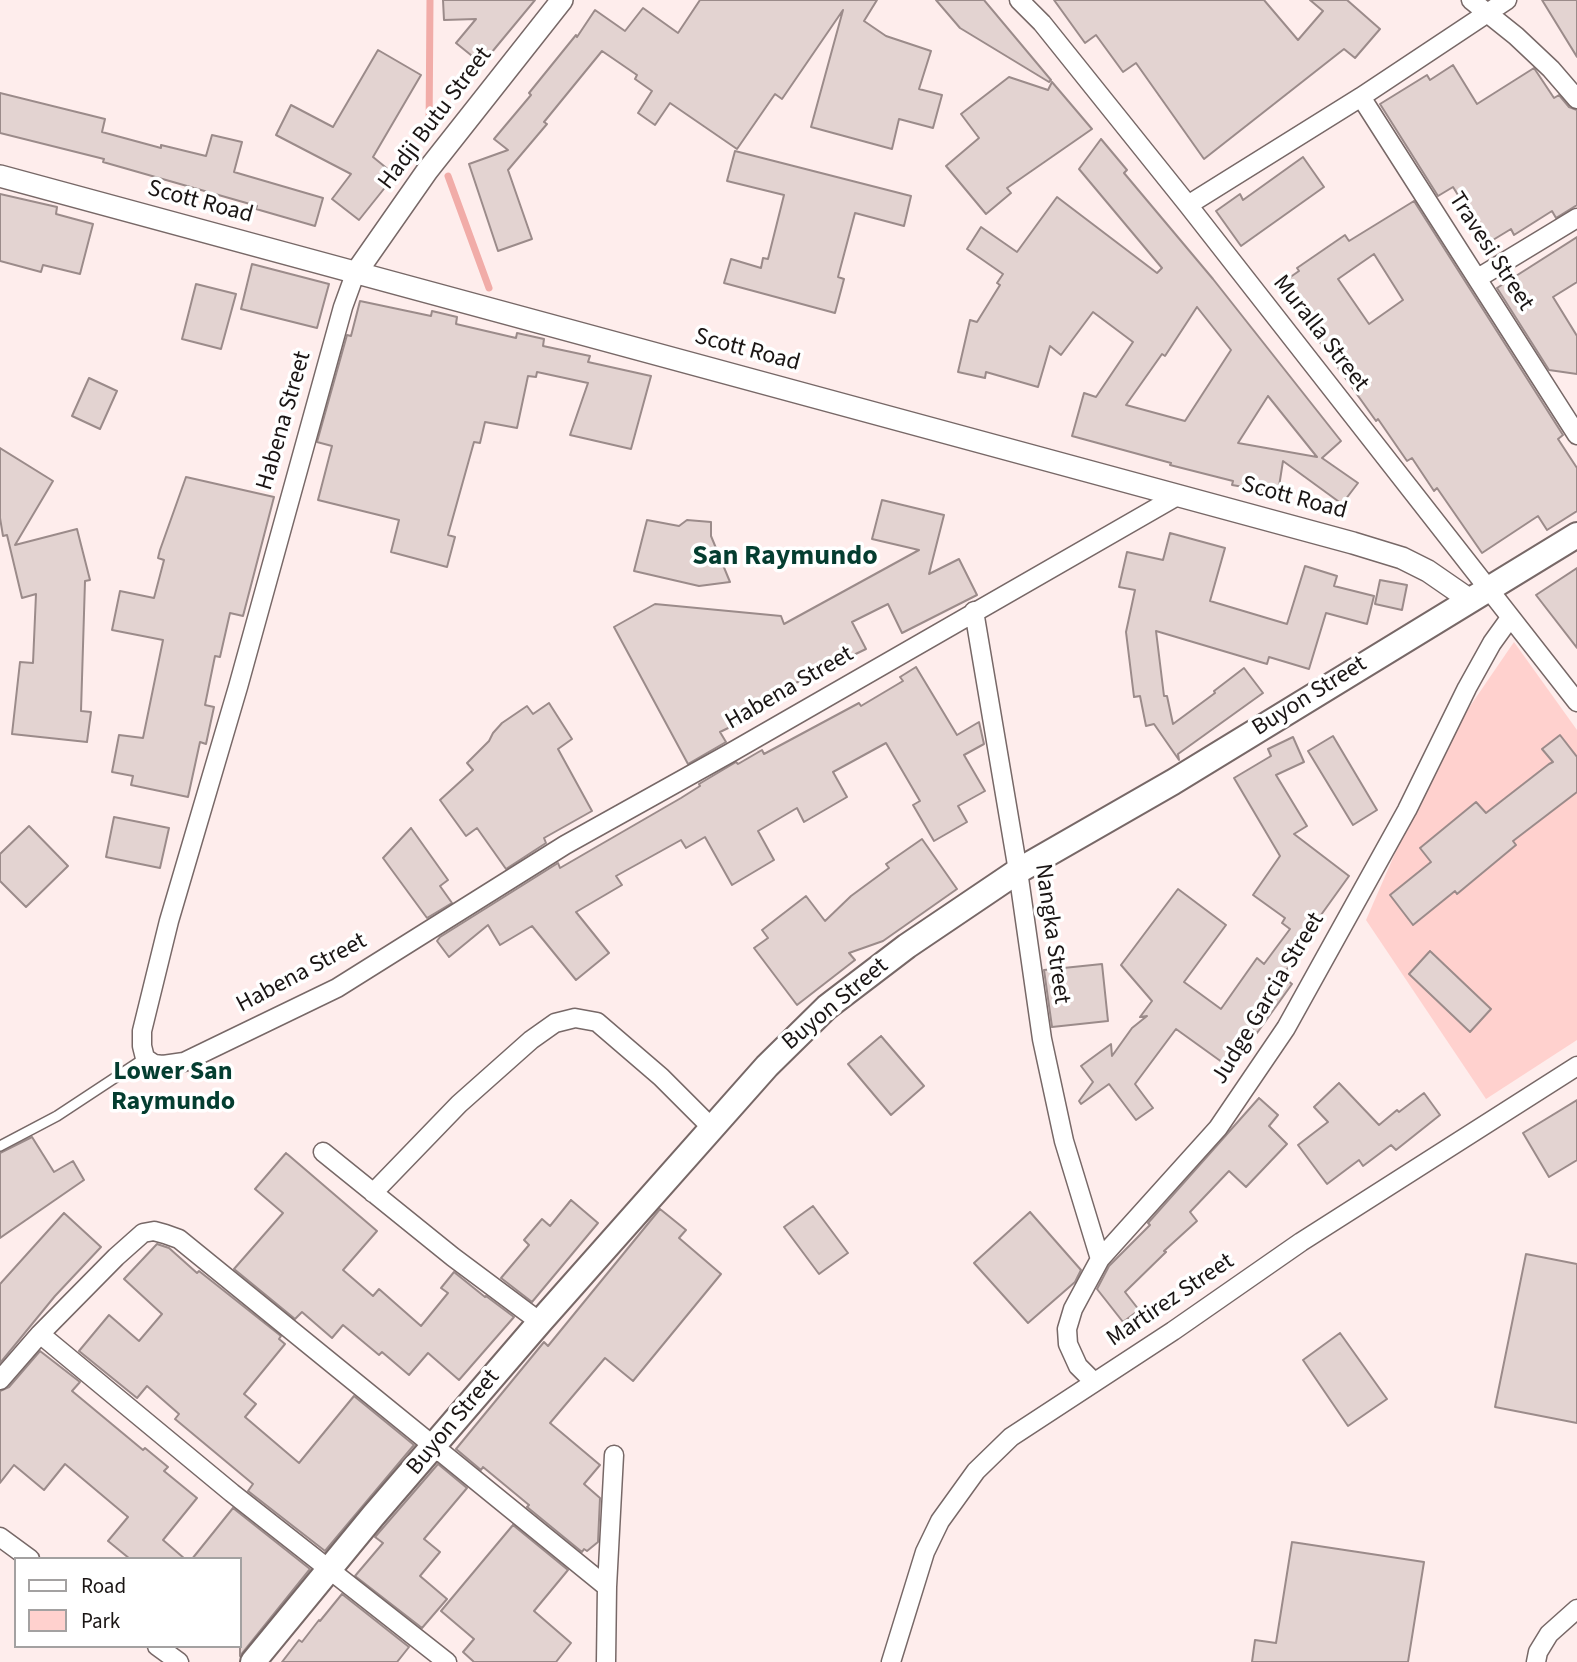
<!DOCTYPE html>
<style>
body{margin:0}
#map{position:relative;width:1577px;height:1662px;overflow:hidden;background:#feedec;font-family:"Source Sans 3",sans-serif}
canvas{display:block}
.legend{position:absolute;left:14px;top:1557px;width:228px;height:91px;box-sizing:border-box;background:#fff;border:2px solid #a3a1a1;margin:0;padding:9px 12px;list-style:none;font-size:21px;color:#1a1514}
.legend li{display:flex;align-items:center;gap:14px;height:35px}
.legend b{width:35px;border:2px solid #a3a1a1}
</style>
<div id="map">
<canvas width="1577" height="1662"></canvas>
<ul class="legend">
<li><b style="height:9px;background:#fff"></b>Road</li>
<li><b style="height:19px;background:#ffd1ce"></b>Park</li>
</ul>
</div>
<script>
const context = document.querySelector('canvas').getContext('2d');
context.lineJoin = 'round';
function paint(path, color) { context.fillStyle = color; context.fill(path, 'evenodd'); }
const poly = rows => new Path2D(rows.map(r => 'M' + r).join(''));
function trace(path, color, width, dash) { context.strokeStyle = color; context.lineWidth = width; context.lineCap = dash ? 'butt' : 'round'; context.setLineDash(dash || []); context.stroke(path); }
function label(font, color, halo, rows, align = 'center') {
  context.font = font + ' "Source Sans 3",sans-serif'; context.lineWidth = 7; context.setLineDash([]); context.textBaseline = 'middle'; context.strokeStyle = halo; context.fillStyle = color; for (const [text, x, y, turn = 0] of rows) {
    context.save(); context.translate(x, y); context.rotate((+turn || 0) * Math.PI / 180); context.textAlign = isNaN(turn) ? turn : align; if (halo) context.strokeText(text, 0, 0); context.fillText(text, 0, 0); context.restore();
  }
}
paint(poly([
 [1514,642,1577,730,1577,1040,1486,1099,1366,920,1440,750]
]), '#ffd1ce');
trace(poly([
 [429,135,430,0],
 [448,176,489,288]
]), '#f1aca8', 7);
const building = poly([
 [443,0,535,0,482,64,456,43,476,19,444,20,443,0],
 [700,0,877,0,864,21,886,36,931,51,919,89,942,95,933,128,899,119,892,149,811,127,843,10,782,99,775,94,737,149,670,103,655,125,638,113,652,91,635,79,637,75,602,51,544,122,547,124,508,170,532,239,498,251,469,164,508,150,494,139,531,95,529,93,576,35,577,37,595,10,625,31,643,8,678,33,700,0],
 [936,0,984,0,1051,80,1049,82,960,28,936,0],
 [1054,0,1264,0,1298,40,1323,11,1310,0,1347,0,1380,29,1355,58,1344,49,1204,159,1136,63,1123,72,1096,35,1085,43,1054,0],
 [1542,0,1577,0,1577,57,1542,0],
 [378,50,421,75,373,157,395,175,359,220,332,199,351,174,276,135,291,105,333,127,378,50],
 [1453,65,1477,104,1534,68,1554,98,1559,95,1569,107,1577,110,1577,205,1556,218,1552,211,1514,235,1511,229,1488,243,1453,187,1438,196,1380,104,1427,75,1430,80,1453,65],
 [1009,77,1048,90,1052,82,1092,129,1007,188,1011,193,986,214,946,166,979,138,961,114,1009,77],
 [0,93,105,119,102,132,161,148,161,145,206,156,212,135,242,142,234,172,323,198,315,226,256,209,257,206,103,162,104,159,0,133,0,93],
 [1101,139,1127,170,1124,173,1213,279,1341,441,1322,458,1358,483,1342,504,1283,461,1278,493,1232,485,1233,481,1170,465,1171,463,1072,436,1084,393,1096,397,1133,342,1093,312,1061,355,1050,346,1038,387,986,372,985,378,958,372,970,320,977,322,1000,285,997,283,1003,274,967,249,981,227,1017,252,1057,197,1157,273,1162,268,1079,169,1101,139],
 [1197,307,1231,350,1185,421,1126,405,1162,354,1165,356,1197,307],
 [1268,396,1317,457,1238,443,1268,396],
 [735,151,911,196,904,226,855,213,838,277,844,279,835,313,724,283,731,259,761,268,763,258,768,259,784,195,727,181,735,151],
 [1303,157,1324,187,1241,246,1216,211,1240,194,1243,200,1303,157],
 [0,194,57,207,56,214,93,224,80,274,43,265,41,272,0,261,0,194],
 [1414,201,1563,435,1558,439,1577,468,1577,511,1547,530,1538,516,1482,553,1437,488,1434,491,1412,458,1407,461,1378,419,1376,421,1279,285,1299,271,1297,268,1345,235,1349,241,1414,201],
 [1374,254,1403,300,1369,324,1338,279,1374,254],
 [1577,237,1577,282,1553,297,1577,336,1577,374,1549,370,1497,288,1577,237],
 [252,264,329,284,317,328,241,309,252,264],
 [196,284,236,294,221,349,182,339,196,284],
 [360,301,431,316,432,311,457,317,456,324,516,338,517,333,544,339,543,346,590,356,588,362,651,376,631,449,570,435,588,383,537,372,536,377,528,376,517,428,485,422,480,443,474,442,448,535,455,537,447,567,391,552,399,520,318,500,332,446,317,442,347,335,351,336,360,301],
 [89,378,117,391,100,429,72,416,89,378],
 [0,448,53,481,15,545,77,529,90,580,85,581,81,711,91,712,87,742,12,734,20,662,33,663,36,594,22,598,7,535,3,536,0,518,0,448],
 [186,477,274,497,243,616,230,613,220,657,215,656,205,705,214,707,206,744,200,742,188,797,131,785,133,776,112,772,119,735,143,738,163,640,112,630,120,591,154,598,164,560,158,558,160,550,186,477],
 [882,500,944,515,929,574,959,559,977,595,902,633,888,604,852,622,866,649,750,705,755,715,720,732,726,742,688,764,614,627,655,604,781,616,784,624,919,550,872,539,882,500],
 [647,520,679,526,687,520,711,522,711,536,730,582,699,586,634,571,647,520],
 [1170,533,1225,548,1210,601,1287,624,1305,566,1337,576,1334,586,1374,596,1367,624,1326,613,1309,669,1269,657,1267,664,1156,631,1164,696,1167,696,1173,724,1215,693,1214,691,1244,668,1263,693,1178,754,1179,760,1154,724,1146,726,1140,696,1134,697,1126,632,1135,590,1119,587,1127,552,1163,560,1170,533],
 [1577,568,1577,648,1536,595,1577,568],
 [1380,580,1407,585,1402,610,1375,604,1380,580],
 [916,667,957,735,979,722,984,744,964,755,985,791,958,806,967,822,934,841,913,805,920,801,886,743,833,772,847,797,804,822,797,808,758,831,774,860,732,885,705,837,686,848,681,840,616,876,622,885,576,912,609,953,576,980,532,926,500,945,488,925,449,957,437,941,440,937,558,863,560,868,681,798,700,786,699,784,736,762,738,764,762,750,764,754,859,703,861,706,903,681,900,677,916,667],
 [549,703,572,739,558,749,592,811,544,838,546,843,506,869,477,828,466,836,440,800,473,770,467,763,489,741,493,733,502,723,527,706,533,714,549,703],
 [1560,735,1577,757,1577,792,1513,841,1516,845,1457,894,1455,891,1413,925,1390,895,1431,862,1420,848,1476,802,1486,813,1549,764,1553,762,1542,749,1560,735],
 [1333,736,1377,810,1353,825,1308,751,1333,736],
 [1293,737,1304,762,1276,775,1307,826,1294,834,1349,876,1303,940,1306,943,1282,976,1292,984,1257,1033,1252,1029,1226,1065,1176,1029,1135,1084,1153,1108,1136,1120,1109,1084,1081,1104,1079,1101,1093,1082,1081,1066,1111,1044,1112,1056,1132,1028,1147,1016,1140,1017,1152,1001,1121,965,1178,889,1226,925,1184,982,1221,1009,1257,958,1264,964,1290,929,1282,923,1285,918,1253,895,1280,856,1234,778,1271,756,1268,749,1293,737],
 [114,817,169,828,160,868,106,857,114,817],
 [29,826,68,866,26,907,0,881,0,854,29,826],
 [411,828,448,880,440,886,452,903,427,918,383,858,411,828],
 [922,839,957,889,883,941,849,953,855,960,797,1005,754,948,768,938,762,930,806,896,825,921,851,896,889,868,886,864,922,839],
 [1430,951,1491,1009,1470,1032,1409,974,1430,951],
 [1102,964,1108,1021,1052,1027,1044,970,1102,964],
 [881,1036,924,1086,891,1115,848,1064,881,1036],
 [1339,1083,1379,1125,1397,1110,1399,1112,1424,1093,1440,1115,1396,1150,1391,1145,1363,1166,1359,1160,1327,1184,1298,1145,1328,1122,1314,1107,1339,1083],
 [1259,1098,1278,1115,1269,1126,1287,1144,1246,1187,1229,1171,1190,1212,1197,1221,1164,1251,1166,1252,1125,1292,1139,1310,1123,1322,1097,1289,1109,1266,1150,1225,1148,1223,1259,1098],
 [1577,1100,1577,1160,1549,1177,1523,1133,1577,1100],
 [32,1137,54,1172,73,1161,84,1180,0,1238,0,1153,32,1137],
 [286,1153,377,1231,343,1270,373,1296,379,1289,421,1326,448,1293,441,1288,454,1272,485,1297,486,1296,514,1317,459,1380,428,1353,409,1375,382,1352,379,1355,343,1325,332,1338,302,1312,295,1319,234,1269,283,1213,255,1189,286,1153],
 [571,1200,598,1223,532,1302,501,1278,529,1245,524,1240,542,1219,550,1226,571,1200],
 [813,1206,848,1253,819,1274,784,1227,813,1206],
 [660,1209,686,1230,679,1238,721,1274,633,1381,605,1358,550,1423,600,1465,584,1484,600,1498,598,1542,587,1551,584,1549,582,1552,527,1507,529,1505,483,1467,481,1470,456,1449,544,1342,548,1346,660,1209],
 [1030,1212,1081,1270,1075,1282,1028,1323,974,1263,1030,1212],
 [64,1213,101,1247,55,1296,0,1363,0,1284,64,1213],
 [157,1244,169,1248,197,1273,199,1271,281,1336,279,1339,285,1344,244,1394,256,1404,245,1417,299,1463,354,1396,414,1445,325,1551,248,1491,253,1484,175,1419,179,1414,147,1386,137,1398,79,1351,109,1315,139,1341,162,1314,124,1279,157,1244],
 [1526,1254,1577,1264,1577,1423,1495,1407,1526,1254],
 [1340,1333,1387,1399,1348,1426,1303,1360,1340,1333],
 [40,1351,80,1382,72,1391,143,1450,145,1448,168,1467,164,1471,197,1498,163,1540,185,1559,130,1559,108,1541,128,1517,65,1464,44,1490,14,1465,0,1483,0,1391,9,1387,40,1351],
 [438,1464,467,1488,424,1539,440,1552,420,1576,447,1599,422,1628,355,1576,383,1543,375,1537,438,1464],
 [233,1508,310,1569,240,1656,240,1559,192,1559,233,1508],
 [513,1525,568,1570,534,1611,571,1643,556,1662,474,1662,463,1652,474,1639,441,1611,513,1525],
 [1292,1542,1424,1562,1408,1662,1252,1662,1255,1640,1276,1643,1292,1542],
 [342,1594,409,1647,397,1662,282,1662,299,1640,302,1642,319,1620,320,1621,342,1594]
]);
paint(building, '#e3d3d1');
trace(building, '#9b8b8a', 2);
const service = poly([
 [0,1146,57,1116,145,1058]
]);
const minor = poly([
 [1019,0,1042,23,1188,205,1577,702],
 [1471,0,1516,36,1551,69,1577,99],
 [1361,97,1577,435],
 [1188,205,1361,97,1507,0],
 [355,274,343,307,238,687,169,921,142,1031,142,1046,145,1058,154,1064,163,1065,184,1062,337,988,565,845,730,753,1179,495],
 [1478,278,1577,218],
 [974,611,1018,871,1042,1039,1064,1141,1100,1259],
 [323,1152,453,1257,540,1322],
 [373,1193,459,1104,531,1040,555,1023,575,1018,597,1022,661,1077,712,1128],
 [40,1334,232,1493,447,1662],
 [0,1380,40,1334,116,1257,143,1233,154,1231,165,1234,179,1239,607,1587],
 [1094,1382,1078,1366,1068,1344,1067,1329,1073,1309,1087,1283,1100,1259,1218,1128,1286,1028,1407,810,1467,688,1492,643,1510,618],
 [0,1537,30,1559],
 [157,1646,179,1662],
 [606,1662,607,1587,614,1455],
 [891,1662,925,1552,940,1521,976,1471,1011,1437,1173,1331,1301,1242,1577,1066],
 [1536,1662,1538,1652,1549,1634,1577,1609]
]);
const tertiary = poly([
 [0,176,1353,543,1402,558,1428,571,1470,600],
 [355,274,427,171,562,0]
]);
const secondary = poly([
 [253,1662,373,1516,540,1322,767,1066,827,1007,907,946,1018,871,1173,782,1577,535]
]);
trace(service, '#776867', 12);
trace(minor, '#776867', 21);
trace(tertiary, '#776867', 24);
trace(secondary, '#776867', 28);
trace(service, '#fff', 9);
trace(minor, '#fff', 18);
trace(tertiary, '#fff', 21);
trace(secondary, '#fff', 24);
label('24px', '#1a1514', '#fff', [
 ["Hadji Butu Street",436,119,-53],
 ["Scott Road",200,203,15],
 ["Travesi Street",1490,252,57],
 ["Muralla Street",1320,334,52],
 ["Scott Road",747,351,15],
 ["Habena Street",285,421,-74],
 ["Scott Road",1294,499,15],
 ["Habena Street",790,689,-30],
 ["Buyon Street",1310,697,-32],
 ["Nangka Street",1051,934,82],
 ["Habena Street",302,974,-28],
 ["Judge Garcia Street",1269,999,-59],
 ["Buyon Street",836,1005,-40],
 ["Martirez Street",1171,1301,-34],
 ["Buyon Street",454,1423,-50]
]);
label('bold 26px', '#043d30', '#fff', [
 ["Lower San",173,1073],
 ["Raymundo",173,1103]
]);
label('bold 28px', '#043d30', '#fff', [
 ["San Raymundo",785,558]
]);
</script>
